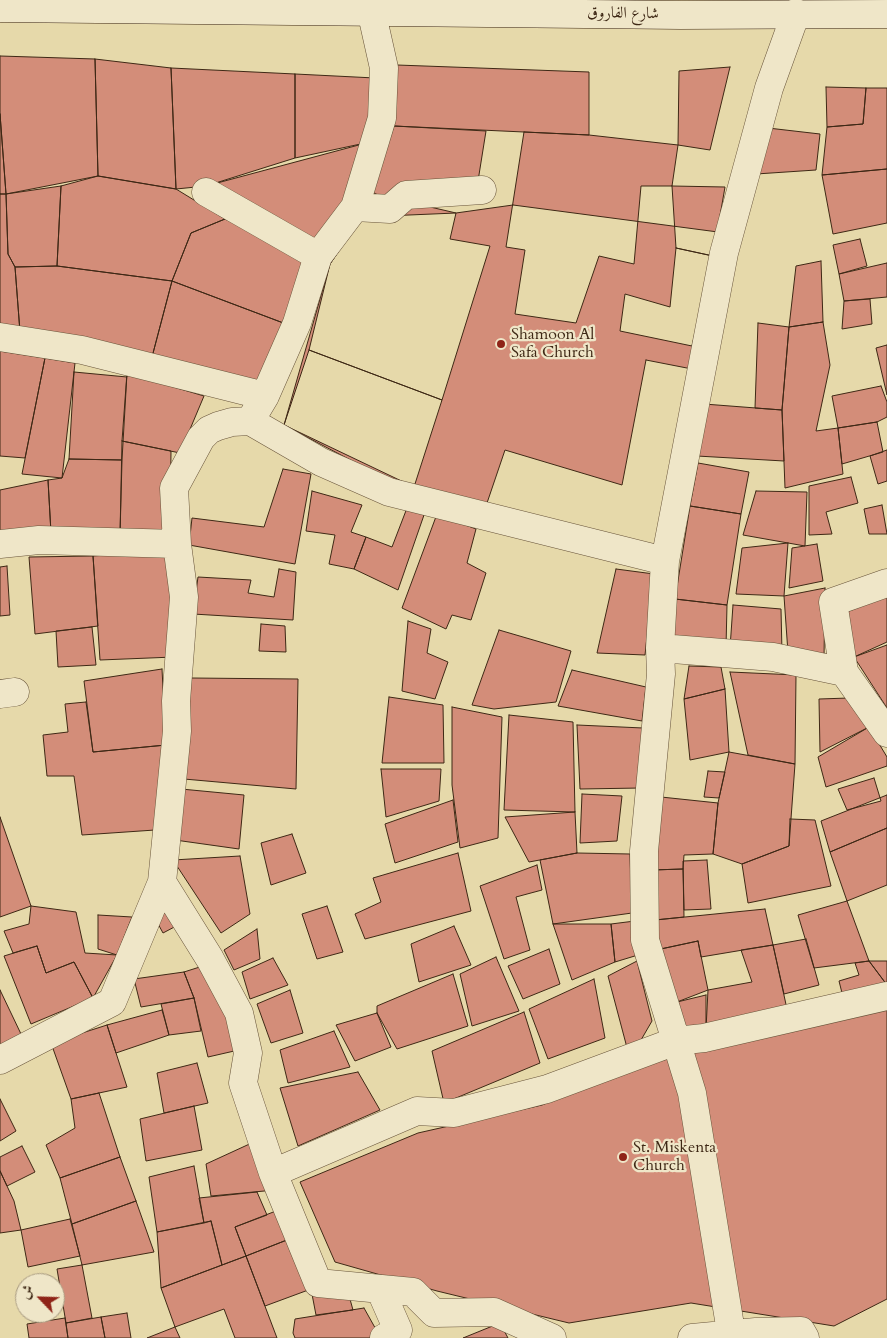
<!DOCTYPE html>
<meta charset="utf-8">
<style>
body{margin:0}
#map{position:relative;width:887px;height:1338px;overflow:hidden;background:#e6d9aa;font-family:Cardo,Amiri,serif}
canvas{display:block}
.north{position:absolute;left:15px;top:1273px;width:50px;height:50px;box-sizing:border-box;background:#efe6c8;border:1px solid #a89a80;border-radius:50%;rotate:294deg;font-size:14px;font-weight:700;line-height:20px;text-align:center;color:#3e2815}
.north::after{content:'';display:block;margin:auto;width:18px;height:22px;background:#8f2418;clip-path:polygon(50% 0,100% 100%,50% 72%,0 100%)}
</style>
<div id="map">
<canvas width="887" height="1338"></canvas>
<div class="north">ش</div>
</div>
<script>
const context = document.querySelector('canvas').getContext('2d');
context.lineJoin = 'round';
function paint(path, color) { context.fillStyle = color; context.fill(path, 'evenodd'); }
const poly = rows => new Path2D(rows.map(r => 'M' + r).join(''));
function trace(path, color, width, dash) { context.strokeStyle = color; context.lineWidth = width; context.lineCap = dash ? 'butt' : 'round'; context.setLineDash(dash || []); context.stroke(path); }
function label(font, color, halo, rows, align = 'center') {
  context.font = font + ' Cardo,Amiri,serif'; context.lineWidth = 4.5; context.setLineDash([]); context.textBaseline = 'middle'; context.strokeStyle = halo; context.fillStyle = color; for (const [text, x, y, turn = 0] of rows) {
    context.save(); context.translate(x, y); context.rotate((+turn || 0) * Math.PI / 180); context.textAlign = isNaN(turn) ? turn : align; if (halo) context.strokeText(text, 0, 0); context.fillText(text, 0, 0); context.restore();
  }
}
const building = poly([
 [0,56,95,59,98,176,6,194,0,114,0,56],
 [95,59,171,68,176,189,98,176,95,59],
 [397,65,589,72,589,135,394,126,397,65],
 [730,67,710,150,678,145,679,71,730,67],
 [171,68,295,74,295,158,206,186,176,189,171,68],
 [295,74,375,78,370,142,295,158,295,74],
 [826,87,866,88,863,124,827,127,826,87],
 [866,88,887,88,887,169,822,175,827,127,863,124,866,88],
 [0,114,6,194,0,194,0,114],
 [394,126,486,131,478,181,386,199,372,192,394,126],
 [768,128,820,134,816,170,756,174,768,128],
 [524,132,589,135,678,145,672,186,641,186,634,264,599,256,576,323,515,314,525,250,506,247,524,132],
 [370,142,345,205,317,245,206,186,370,142],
 [887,169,887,223,833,234,822,175,887,169],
 [98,176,176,189,225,219,191,233,172,281,57,266,61,186,98,176],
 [61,186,57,266,15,267,8,254,6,194,61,186],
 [672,186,725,187,713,256,676,248,672,186],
 [0,194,6,194,8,254,15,267,20,332,0,330,0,194],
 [413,203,456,213,450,239,490,246,442,400,309,350,330,264,362,217,413,203],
 [513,205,718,232,656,549,434,504,284,425,330,264,362,217,456,213,513,205],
 [225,219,305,255,286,324,172,281,191,233,225,219],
 [860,239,867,266,839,274,833,245,860,239],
 [676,248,713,256,692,346,620,331,625,294,670,307,676,248],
 [821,261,823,322,789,327,796,266,821,261],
 [887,263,887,297,844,301,839,274,887,263],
 [57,266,172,281,152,357,20,332,15,267,57,266],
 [172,281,286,324,259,389,152,357,172,281],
 [870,299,872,324,842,329,844,301,870,299],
 [823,322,830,365,816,431,838,428,843,474,785,488,782,410,789,327,823,322],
 [758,323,789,327,782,410,755,408,758,323],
 [887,345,887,395,876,348,887,345],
 [309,350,442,400,414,487,284,425,309,350],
 [0,351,45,358,25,458,0,456,0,351],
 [45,358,75,363,62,478,22,474,45,358],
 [646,360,692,369,656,549,487,503,505,450,622,485,646,360],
 [74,372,127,377,127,373,122,460,69,459,74,372],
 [127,373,204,396,180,453,122,441,127,373],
 [881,386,887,402,887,417,877,422,838,428,832,396,881,386],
 [704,404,782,410,784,461,697,456,704,404],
 [877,422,883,452,842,464,838,428,877,422],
 [122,441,171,451,170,537,120,535,122,441],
 [887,450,887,481,878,484,870,456,887,450],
 [69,459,122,460,120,535,51,533,48,480,62,478,69,459],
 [698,463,749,472,741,514,690,506,698,463],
 [283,469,311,474,295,564,189,545,192,518,264,527,283,469],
 [851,477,858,503,826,512,832,534,809,535,809,486,851,477],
 [48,480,51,533,0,538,0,490,48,480],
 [312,491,362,505,351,532,366,537,354,569,329,564,335,535,306,531,312,491],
 [756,491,807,492,805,546,743,535,756,491],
 [882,505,887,534,869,534,864,509,882,505],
 [690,506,741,514,727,605,675,599,690,506],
 [407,508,424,515,398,590,354,569,366,537,392,547,407,508],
 [437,514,476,529,467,563,486,573,471,620,452,615,446,629,402,608,437,514],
 [788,543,784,596,736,594,742,548,788,543],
 [817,544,823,581,789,588,792,548,817,544],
 [168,550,174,657,100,660,93,556,168,550],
 [93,556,98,626,35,634,29,557,93,556],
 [7,566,10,615,0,616,0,567,7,566],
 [279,569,296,572,293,620,193,614,198,577,251,580,248,593,274,597,279,569],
 [616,569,654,574,645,655,597,653,616,569],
 [825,588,824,658,788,653,784,596,825,588],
 [887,596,887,642,854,657,844,613,887,596],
 [675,599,727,605,726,647,666,639,675,599],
 [733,605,781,609,782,653,730,648,733,605],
 [408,621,431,629,427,653,448,662,435,699,402,691,408,621],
 [261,624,285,626,286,652,259,651,261,624],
 [92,627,96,665,58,667,56,631,92,627],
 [499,630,571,651,556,702,494,709,472,705,499,630],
 [887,645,887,708,854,657,887,645],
 [689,666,721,667,725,689,684,699,689,666],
 [162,669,166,745,93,752,84,681,162,669],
 [572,670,646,687,642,721,558,706,572,670],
 [730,672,796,675,795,764,748,755,730,672],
 [190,678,298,679,296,789,184,779,190,678],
 [725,689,729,752,690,760,684,699,725,689],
 [389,697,443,705,444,763,382,763,389,697],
 [849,698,869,727,820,752,819,699,849,698],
 [86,702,93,752,166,745,155,830,82,835,74,776,47,776,43,735,68,732,65,704,86,702],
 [452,707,502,717,498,838,460,848,452,785,452,707],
 [509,715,573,722,575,812,504,810,509,715],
 [577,725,643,728,641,788,580,789,577,725],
 [869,727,887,757,887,766,826,787,818,757,869,727],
 [729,752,795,764,789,846,742,864,713,854,718,803,729,752],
 [381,769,441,769,439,801,386,817,381,769],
 [708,771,725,772,719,798,704,797,708,771],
 [874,778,881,801,847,810,838,789,874,778],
 [181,789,244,795,239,849,175,840,181,789],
 [582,794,622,796,617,841,580,843,582,794],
 [887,795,887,828,830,852,821,821,887,795],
 [661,797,718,803,713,854,684,855,683,869,652,870,661,797],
 [453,800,458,842,395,863,385,824,453,800],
 [575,812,577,853,529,862,505,817,575,812],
 [0,817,31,906,0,917,0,817],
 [790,819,815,820,831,886,748,903,742,864,789,846,790,819],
 [887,828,887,885,847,901,830,852,887,828],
 [292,834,306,873,271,885,261,843,292,834],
 [458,853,471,911,365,939,355,914,381,902,373,878,458,853],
 [577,853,630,854,632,913,553,924,540,860,577,853],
 [240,856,250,914,221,933,173,860,240,856],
 [707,860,711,909,684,910,683,861,707,860],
 [537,865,542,890,516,897,530,950,504,959,480,886,537,865],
 [683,869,684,917,655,920,652,870,683,869],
 [847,901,869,961,814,968,798,915,847,901],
 [167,902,180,924,163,933,150,909,167,902],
 [31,906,76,912,85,953,117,955,93,998,74,962,46,973,37,946,13,953,4,931,29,924,31,906],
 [327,906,343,952,317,959,302,914,327,906],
 [765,909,773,945,701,957,698,941,656,950,655,920,765,909],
 [98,915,132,917,117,955,98,949,98,915],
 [635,921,638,955,615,962,611,924,635,921],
 [553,924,611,924,615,962,572,980,553,924],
 [454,926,471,965,419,982,411,944,454,926],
 [257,929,260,959,234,970,224,950,257,929],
 [806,939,819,985,784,994,773,945,806,939],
 [698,941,708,990,677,1002,656,950,698,941],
 [773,945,787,1009,706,1029,708,990,752,982,741,950,773,945],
 [37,946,46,973,74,962,93,998,31,1024,4,956,37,946],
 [549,949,560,984,523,999,508,966,549,949],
 [496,957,519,1011,472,1026,460,974,496,957],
 [273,958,288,985,250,999,242,972,273,958],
 [637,961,652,1021,630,1059,608,976,637,961],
 [869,961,887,961,887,985,869,961],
 [869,961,887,985,844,1001,839,981,859,975,855,963,869,961],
 [206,965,243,1049,208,1057,194,998,184,972,206,965],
 [184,972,194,998,141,1007,134,979,184,972],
 [453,974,468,1026,397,1049,377,1013,377,1006,453,974],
 [594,979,605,1038,548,1059,529,1009,594,979],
 [0,990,21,1034,0,1045,0,990],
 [290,990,303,1033,271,1043,257,1004,290,990],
 [706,995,706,1038,682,1035,677,1002,706,995],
 [194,998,201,1031,169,1035,161,1004,194,998],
 [887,1008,887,1299,834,1326,691,1303,569,1323,437,1291,335,1262,300,1182,418,1133,542,1105,629,1068,887,1008],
 [162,1010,169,1035,116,1053,107,1025,162,1010],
 [524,1012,540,1063,444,1103,432,1051,524,1012],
 [377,1013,391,1047,355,1061,336,1025,377,1013],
 [107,1025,127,1087,71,1099,51,1043,107,1025],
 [334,1031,350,1067,288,1083,280,1050,334,1031],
 [197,1063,208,1103,164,1113,157,1073,197,1063],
 [358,1072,380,1110,298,1146,280,1088,358,1072],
 [99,1093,120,1157,60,1178,46,1145,75,1128,71,1099,99,1093],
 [0,1099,16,1131,0,1141,0,1099],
 [194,1106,202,1150,146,1161,140,1119,194,1106],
 [256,1141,275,1190,211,1196,206,1164,256,1141],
 [22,1146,35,1172,7,1186,0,1171,0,1157,22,1146],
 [120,1157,136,1201,72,1224,60,1178,120,1157],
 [194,1166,204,1223,157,1232,149,1177,194,1166],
 [0,1171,14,1201,21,1230,0,1233,0,1171],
 [257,1192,267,1215,235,1227,246,1256,222,1265,211,1221,204,1223,199,1198,257,1192],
 [136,1201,154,1252,82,1265,72,1224,136,1201],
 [281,1209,292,1238,246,1256,235,1227,281,1209],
 [70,1219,80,1256,28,1267,21,1230,70,1219],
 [211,1221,222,1265,161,1288,157,1232,211,1221],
 [292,1238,311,1289,265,1306,246,1256,292,1238],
 [246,1256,277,1338,235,1338,224,1309,175,1327,161,1288,246,1256],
 [82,1265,92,1318,66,1323,57,1269,82,1265],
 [311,1289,348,1292,353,1310,316,1315,311,1289],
 [364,1308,378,1333,370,1338,295,1338,293,1333,295,1319,364,1308],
 [127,1313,131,1338,105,1338,101,1317,127,1313],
 [101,1317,105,1338,68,1338,66,1323,101,1317],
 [65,1318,68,1338,29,1338,27,1324,65,1318],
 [500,1323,508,1338,463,1338,500,1323],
 [175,1327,180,1338,147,1338,175,1327]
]);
paint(building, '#d38d79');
trace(building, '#3e2815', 1);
const minor = poly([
 [355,207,390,209,406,195,482,190],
 [318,256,355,207,382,118,384,68,371,10],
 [0,337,82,350,265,396],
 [250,421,321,462,389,492,665,561],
 [0,544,39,540,177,544,174,488,201,438,209,430,218,426,232,422,250,421,265,396,297,323,318,256,206,192],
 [660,648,773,657,844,672,887,733],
 [844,672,833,602,887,583],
 [0,694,15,692],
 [162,882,177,731,176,701,184,597,177,544],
 [0,1060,112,1002,162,882,210,959,239,1013,248,1053,243,1083,273,1173],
 [380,1289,398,1330,384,1338],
 [552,1338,494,1312,434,1313,413,1292,318,1283,273,1173,417,1111,454,1113,547,1089,676,1041,704,1038,887,996],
 [692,1338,756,1332,801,1331,805,1338],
 [732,1338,692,1093,645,940,644,851,661,674,660,648,665,561,724,253,769,88,796,13]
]);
const secondary = poly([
 [0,8,681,15,887,14]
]);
trace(minor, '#68543a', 29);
trace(secondary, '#3e2815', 29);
trace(minor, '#efe6c8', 28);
trace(secondary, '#efe6c8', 28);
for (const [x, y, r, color] of [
 [501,344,5,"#8f2418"],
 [623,1157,5,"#8f2418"]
]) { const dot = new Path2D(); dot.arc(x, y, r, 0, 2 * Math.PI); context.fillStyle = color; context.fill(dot); trace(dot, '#efe6c8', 2); }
label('16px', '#3e2815', '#efe6c8', [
 ["شارع الفاروق",623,14,1]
]);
label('16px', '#3e2815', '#efe6c8', [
 ["Shamoon Al",511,335],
 ["Safa Church",511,353],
 ["St. Miskenta",633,1148],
 ["Church",633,1166]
], 'left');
</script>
